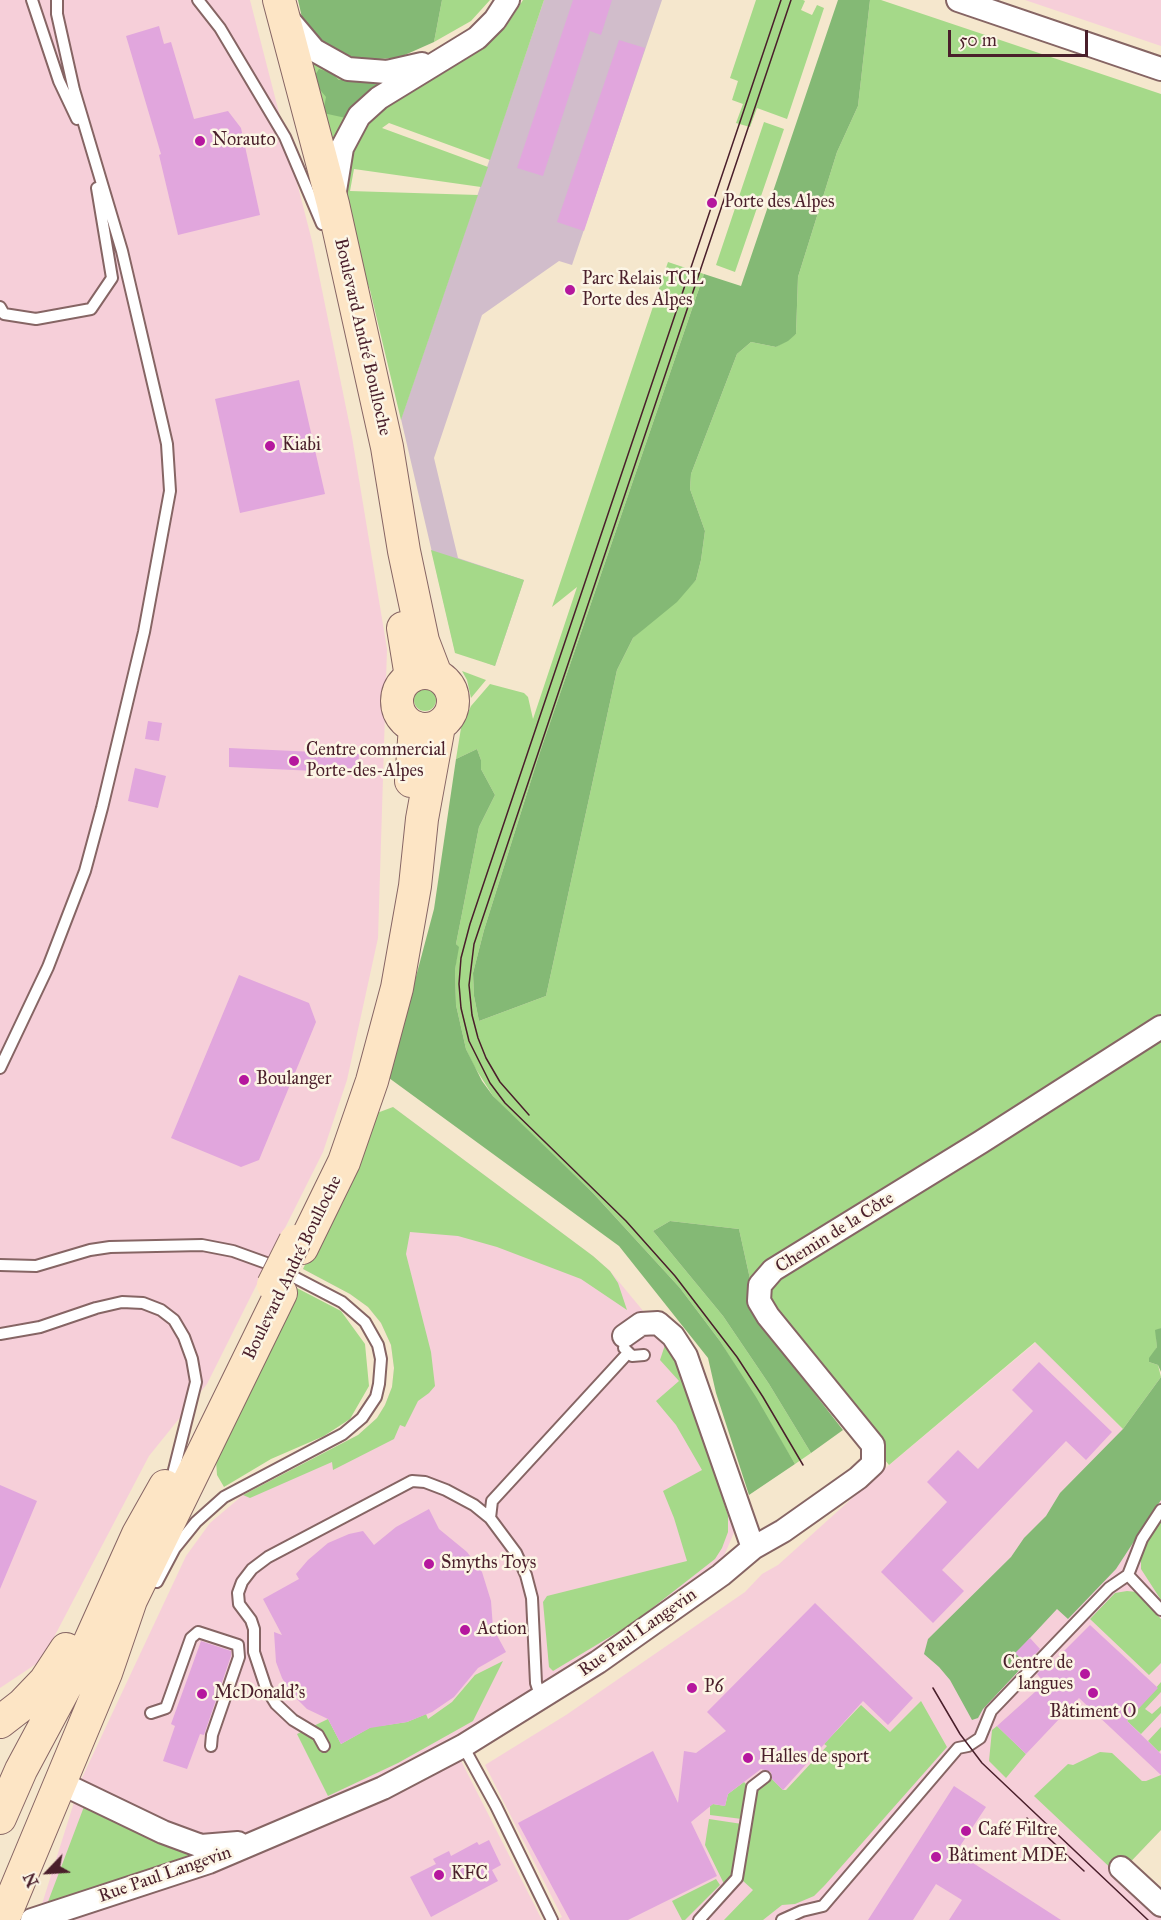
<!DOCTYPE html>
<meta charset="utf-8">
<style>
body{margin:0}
#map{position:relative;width:1161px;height:1920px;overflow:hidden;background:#f5e7cd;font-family:"IM FELL Great Primer",serif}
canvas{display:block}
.north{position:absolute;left:18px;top:1842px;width:60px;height:60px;-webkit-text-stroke:4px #fcf5e5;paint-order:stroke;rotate:245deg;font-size:16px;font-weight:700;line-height:24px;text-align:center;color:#4a1f2b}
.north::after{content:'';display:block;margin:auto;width:21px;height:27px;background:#4a1f2b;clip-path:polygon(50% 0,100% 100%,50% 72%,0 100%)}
.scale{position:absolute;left:948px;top:30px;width:140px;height:27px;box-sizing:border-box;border:3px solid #4a1f2b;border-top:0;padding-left:8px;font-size:18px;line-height:21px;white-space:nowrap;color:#4a1f2b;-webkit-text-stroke:4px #fcf5e5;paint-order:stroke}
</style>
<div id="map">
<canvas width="1161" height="1920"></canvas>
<div class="north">N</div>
<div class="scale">50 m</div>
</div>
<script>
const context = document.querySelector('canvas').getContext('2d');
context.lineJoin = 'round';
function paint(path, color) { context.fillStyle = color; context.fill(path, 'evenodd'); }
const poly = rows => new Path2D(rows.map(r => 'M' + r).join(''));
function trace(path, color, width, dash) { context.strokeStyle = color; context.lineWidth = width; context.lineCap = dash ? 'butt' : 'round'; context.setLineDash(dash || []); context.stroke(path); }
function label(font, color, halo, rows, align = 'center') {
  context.font = font + ' "IM FELL Great Primer",serif'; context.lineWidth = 5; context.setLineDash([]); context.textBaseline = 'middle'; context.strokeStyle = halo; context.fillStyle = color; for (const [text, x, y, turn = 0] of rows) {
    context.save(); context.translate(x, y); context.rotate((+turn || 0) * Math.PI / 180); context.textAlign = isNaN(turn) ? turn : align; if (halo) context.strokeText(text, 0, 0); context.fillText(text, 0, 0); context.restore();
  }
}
paint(poly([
 [0,0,250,0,312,241,352,437,387,649,378,938,347,1080,323,1152,207,1384,149,1456,42,1660,0,1688],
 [1025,0,1161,0,1161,46],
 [393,1107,593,1256,610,1271,669,1342,735,1530,724,1556,634,1626,452,1743,542,1920,37,1920,81,1780,186,1556,210,1523,243,1495,358,1435,377,1418,385,1405,392,1387,394,1368,391,1345,381,1323,368,1307,350,1294,303,1269],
 [1036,1342,1123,1429,1161,1377,1161,1830,1118,1875,1161,1916,1161,1920,556,1920,562,1917,485,1765,566,1715,745,1592,762,1574,778,1565,889,1465]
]), '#f6cfd9');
paint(poly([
 [544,0,662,0,572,265,559,261,482,315,434,458,458,558,524,580,495,666,455,651,401,419]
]), '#d1bdcb');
paint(poly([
 [442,0,490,0,471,21,434,42],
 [523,0,544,0,490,160,389,123,382,128,488,167,481,187,354,169,350,191,478,195,401,420,370,290,357,255,343,187,347,155,363,127,394,99,473,53,505,28],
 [756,0,803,0,805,1,801,10,812,15,817,5,824,8,787,119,757,108,750,127,736,123,743,104,732,100,738,81,730,78],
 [870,0,881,0,1161,94,1161,1328,1156,1331,1157,1347,1149,1362,1158,1365,1161,1377,1123,1429,1035,1342,889,1465,768,1316,760,1285,750,1279,739,1229,670,1221,653,1231,723,1316,769,1384,811,1453,795,1464,720,1341,680,1288,593,1193,509,1113,493,1096,474,1066,466,1049,456,1005,455,970,458,947,456,944,479,827,495,795,481,769,481,760,477,749,456,759,461,728,471,706,490,684,524,693,528,697,533,719,577,587,552,607,668,262,704,274,539,755,484,930,473,973,474,996,479,1021,546,996,617,670,633,638,696,580,701,560,705,531,690,489,691,474,737,354,751,342,776,347,796,334,798,277,837,152,858,106],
 [307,49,357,78,339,80,331,73,346,118,335,144,327,148],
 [764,122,784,129,735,272,716,265],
 [431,550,524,580,495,666,455,653],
 [462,671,486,680,471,698,467,680],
 '414 700a11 11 0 1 1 22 0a11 11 0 1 1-22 0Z',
 [393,1107,593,1256,610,1271,618,1283,627,1310,581,1279,497,1247,458,1236,410,1232,406,1254,431,1352,435,1386,429,1393,418,1401,405,1427,400,1425,394,1439,333,1470,332,1462,250,1498,243,1495,358,1435,377,1418,385,1405,392,1387,394,1368,391,1345,381,1323,368,1307,350,1294,303,1269,377,1113],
 [293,1286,341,1311,365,1344,369,1386,350,1419,324,1436,271,1459,224,1487,217,1475,216,1460],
 [666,1342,669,1342,689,1389,728,1516,728,1532,722,1548,715,1559,633,1623,553,1671,549,1667,543,1602,547,1596,687,1561,674,1518,663,1491,702,1470,676,1425,656,1401,679,1381,660,1360],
 [1161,1520,1161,1600,1141,1569,1141,1559,1146,1545],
 [1127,1591,1137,1592,1161,1619,1161,1663,1149,1675,1090,1619,1115,1593],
 [503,1661,473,1721,398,1763,328,1796,297,1734,328,1719,341,1744,378,1723,380,1726,407,1722,426,1714,428,1719,452,1702,475,1675],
 [1161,1682,1161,1692,1145,1709,1152,1714,1161,1706,1161,1713,1141,1734,1127,1721],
 [921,1701,947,1747,825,1885,814,1896,795,1904,782,1905,763,1920,724,1920,753,1890,742,1880,754,1790,770,1777,783,1790,786,1790,827,1746,824,1744,861,1705,890,1732],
 [997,1726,1026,1754,1006,1778,989,1761,992,1730],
 [1161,1727,1161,1750,1159,1752,1148,1741],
 [1100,1752,1112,1753,1142,1781,1146,1781,1161,1775,1161,1830,1118,1875,1034,1796,1068,1764,1073,1765],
 [744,1782,747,1785,742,1819,710,1815,710,1806,713,1804,725,1806,728,1794],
 [85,1804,202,1855,46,1907],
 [709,1819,742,1824,734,1877,725,1886,705,1845],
 [716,1879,720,1885,685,1920,682,1920,672,1901]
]), '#a5d989');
paint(poly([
 [298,0,442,0,434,42,398,58,359,60,328,46,303,22],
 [838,0,870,0,858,106,837,152,798,277,796,334,788,341,776,347,751,342,737,354,691,474,690,489,705,531,701,560,696,580,677,602,633,638,617,670,546,996,479,1021,474,996,473,973,484,930,539,755,704,274,741,286],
 [319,69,332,73,339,80,357,78,381,82,384,86,346,118,323,113,326,97,312,80],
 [477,749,481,760,481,769,495,795,479,827,456,944,459,947,455,970,456,1005,466,1049,482,1081,493,1096,593,1193,680,1288,720,1341,756,1397,795,1464,749,1495,716,1393,708,1358,619,1246,389,1078,434,909,456,759],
 [670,1221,739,1229,750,1279,749,1302,757,1320,843,1430,811,1453,769,1384,723,1316,653,1231],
 [1161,1328,1161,1372,1158,1365,1149,1362,1149,1358,1157,1347,1155,1330],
 [1161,1377,1161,1500,1116,1569,1068,1619,1057,1609,1016,1653,1026,1663,983,1709,978,1718,972,1720,950,1680,939,1667,924,1654,928,1639,1011,1557,1024,1538,1046,1516,1060,1493,1123,1429]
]), '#84b975');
paint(poly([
 [573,0,612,0,601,35,590,31,543,176,517,168],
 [159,26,164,44,171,42,194,119,228,111,241,128,260,215,178,235,159,155,161,154,126,36],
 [619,40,645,48,584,231,557,222],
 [299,380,325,494,240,513,215,399],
 [148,721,162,723,159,741,145,739],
 [229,748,359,754,358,773,229,767],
 [135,768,166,776,158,808,128,801],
 [239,975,309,1003,316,1022,259,1160,241,1167,171,1138],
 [1039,1362,1112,1432,1086,1460,1066,1441,942,1570,964,1591,933,1623,881,1572,947,1502,927,1482,958,1450,978,1469,1033,1411,1012,1390],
 [0,1485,37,1501,0,1589],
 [429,1509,439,1529,467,1552,482,1572,491,1601,493,1628,506,1652,478,1668,454,1697,432,1712,407,1722,370,1728,341,1744,328,1719,307,1709,292,1694,282,1678,276,1662,274,1632,282,1635,263,1599,299,1579,296,1574,308,1560,328,1543,349,1534,363,1531,374,1545,396,1527],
 [815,1603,913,1698,888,1725,863,1701,783,1790,772,1779,771,1772,761,1769,728,1794,725,1806,713,1804,691,1822,717,1876,628,1920,570,1920,518,1823,653,1751,678,1803,684,1751,696,1753,726,1731,707,1712],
 [1090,1625,1158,1688,1127,1721,1161,1754,1161,1775,1079,1698,1026,1754,997,1726,1045,1683,1037,1674,1051,1659,1053,1662],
 [1030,1638,1040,1649,1026,1664,1015,1653],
 [201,1641,231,1651,231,1656,204,1735,200,1734,187,1769,163,1761,175,1726,171,1724],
 [954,1786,986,1807,956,1852,1061,1920,949,1920,962,1900,936,1884,913,1920,868,1920],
 [489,1840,501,1865,492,1870,498,1881,431,1917,410,1877,436,1864,433,1859,449,1851,451,1856,477,1842,479,1845]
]), '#e1a6dd');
const service = poly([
 [32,0,59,81,77,119],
 [198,0,220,28,285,137,322,224],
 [0,307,4,314,36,319,91,309,112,278,97,188],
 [0,1068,48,967,85,871,102,808,144,632,170,491,167,444,162,422,122,251,74,90,57,14,57,0],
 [0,1265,36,1266,90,1250,110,1247,202,1245,233,1251,269,1264,342,1302,365,1322,378,1345,381,1359,379,1384,376,1397,362,1418,343,1434,224,1497,196,1522,175,1548,157,1582],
 [0,1334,40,1327,96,1308,122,1302,143,1303,161,1310,174,1320,184,1337,192,1359,196,1382,174,1470],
 [624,1348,632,1356,644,1355],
 [1128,1575,1142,1539,1161,1510],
 [541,1698,536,1683,532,1598,526,1575,516,1553,490,1518,492,1501,628,1353],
 [151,1713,166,1708,191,1638,198,1632,238,1645,239,1657,212,1735,211,1746],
 [324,1746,318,1735,293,1720,276,1704,266,1688,254,1652,254,1629,251,1620,239,1604,238,1593,242,1582,252,1569,268,1557,412,1481,425,1482,446,1490,474,1505,490,1518],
 [463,1746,496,1806,552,1920],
 [699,1920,737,1878,752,1787,765,1777],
 [782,1920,802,1911,823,1906,958,1748,968,1746,980,1738,991,1711,1109,1588,1128,1575,1161,1610]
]);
const minor = poly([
 [958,0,1161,69],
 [287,18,314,50,348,69,387,72,422,64],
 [334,197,342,148,359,116,379,98,477,38,495,20,508,0],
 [624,1336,641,1324,658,1323,673,1336,686,1356,753,1548],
 [61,1783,163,1832,201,1846,238,1843],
 [1121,1868,1161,1905],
 [32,1920,209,1862,383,1788,463,1746,598,1662,721,1575,753,1548,783,1531,858,1478,873,1464,873,1445,768,1316,759,1301,760,1285,773,1270,981,1142,1161,1027]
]);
const secondary = poly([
 [279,0,333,204,387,447,404,551,423,641,436,675],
 [403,628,411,677],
 '397 701a28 28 0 1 1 56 0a28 28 0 1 1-56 0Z',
 [411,781,415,727],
 [302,1248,344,1162,372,1081,397,988,415,886,422,819,439,726],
 [0,1722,22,1705,45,1681,66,1649],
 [0,1818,21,1770,89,1643,138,1534,165,1486],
 [3,1920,106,1673,131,1600,281,1293]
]);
trace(service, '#866564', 14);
trace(minor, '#866564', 26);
trace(secondary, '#866564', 34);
trace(service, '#fff', 10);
trace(minor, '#fff', 22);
trace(secondary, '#fde5c5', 32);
trace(poly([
 [781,0,470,924,461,958,459,984,461,1008,469,1041,490,1083,505,1103,626,1221,675,1276,737,1357,763,1397,803,1465],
 [529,1115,500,1082,486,1058,478,1038,472,1015,469,985,474,944,791,0],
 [933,1688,960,1734,982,1763,1148,1920],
 [1027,1818,1084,1871]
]), '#4a1f2b', 1.5);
const secondaryBridge = poly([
 [273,1285,295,1241]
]);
trace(secondaryBridge, '#866564', 34, []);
trace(secondaryBridge, '#fde5c5', 32);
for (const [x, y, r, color] of [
 [200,141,6,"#b5179e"],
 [712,203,6,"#b5179e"],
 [570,290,6,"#b5179e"],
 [270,446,6,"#b5179e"],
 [294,761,6,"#b5179e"],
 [244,1080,6,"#b5179e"],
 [429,1564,6,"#b5179e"],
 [465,1630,6,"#b5179e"],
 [1085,1674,6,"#b5179e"],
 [692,1688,6,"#b5179e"],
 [1093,1693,6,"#b5179e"],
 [202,1694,6,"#b5179e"],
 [748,1758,6,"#b5179e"],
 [966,1831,6,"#b5179e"],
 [936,1857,6,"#b5179e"],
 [439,1875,6,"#b5179e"]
]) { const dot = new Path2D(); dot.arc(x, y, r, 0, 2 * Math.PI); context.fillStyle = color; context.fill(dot); trace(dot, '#fcf5e5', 2); }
label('18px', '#4a1f2b', '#fcf5e5', [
 ["Norauto",212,141],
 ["Porte des Alpes",724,203],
 ["Parc Relais TCL",582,280],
 ["Porte des Alpes",582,301],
 ["Kiabi",282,446],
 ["Centre commercial",306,751],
 ["Porte-des-Alpes",306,772],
 ["Boulanger",256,1080],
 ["Smyths Toys",441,1564],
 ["Action",477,1630],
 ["Centre de",1073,1664,"right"],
 ["langues",1073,1685,"right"],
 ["P6",704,1688],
 ["McDonald's",214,1694],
 ["Bâtiment O",1093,1713,"center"],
 ["Halles de sport",760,1758],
 ["Café Filtre",978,1831],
 ["Bâtiment MDE",948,1857],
 ["KFC",451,1875]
], 'left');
label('18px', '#4a1f2b', '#fcf5e5', [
 ["Boulevard André Boulloche",362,337,77],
 ["Chemin de la Côte",835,1233,-32],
 ["Boulevard André Boulloche",293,1268,-64],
 ["Rue Paul Langevin",638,1633,-35],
 ["Rue Paul Langevin",165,1875,-19]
]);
</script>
